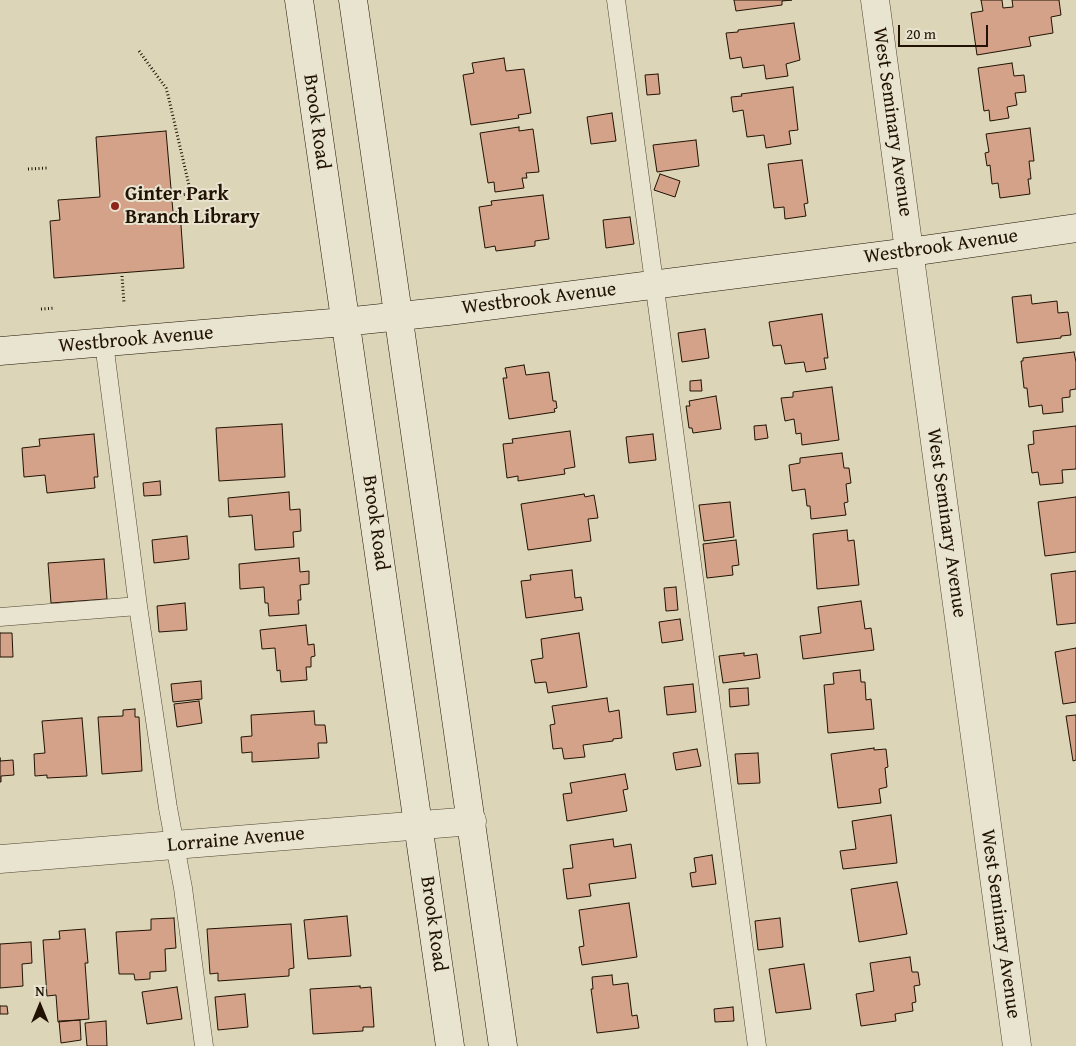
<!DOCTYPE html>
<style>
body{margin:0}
#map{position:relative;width:1076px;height:1046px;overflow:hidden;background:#dcd5b7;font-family:"Gentium Book Plus",serif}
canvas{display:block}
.north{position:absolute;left:15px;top:981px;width:50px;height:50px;-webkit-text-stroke:4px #e8e4d0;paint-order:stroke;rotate:0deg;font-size:14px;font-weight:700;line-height:20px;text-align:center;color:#211204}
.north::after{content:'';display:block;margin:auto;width:18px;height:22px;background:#211204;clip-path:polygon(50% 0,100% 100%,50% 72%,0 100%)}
.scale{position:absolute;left:898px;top:25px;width:90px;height:22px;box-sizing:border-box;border:2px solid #211204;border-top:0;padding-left:6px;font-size:15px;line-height:18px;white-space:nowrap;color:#211204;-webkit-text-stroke:4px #e8e4d0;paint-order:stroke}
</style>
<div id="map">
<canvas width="1076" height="1046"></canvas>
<div class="north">N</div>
<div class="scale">20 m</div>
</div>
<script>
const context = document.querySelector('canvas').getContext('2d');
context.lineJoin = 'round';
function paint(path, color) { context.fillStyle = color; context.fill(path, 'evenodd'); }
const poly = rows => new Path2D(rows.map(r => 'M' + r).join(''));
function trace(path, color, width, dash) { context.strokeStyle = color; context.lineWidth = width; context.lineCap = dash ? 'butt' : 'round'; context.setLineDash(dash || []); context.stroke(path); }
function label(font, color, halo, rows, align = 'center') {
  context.font = font + ' "Gentium Book Plus",serif'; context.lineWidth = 4; context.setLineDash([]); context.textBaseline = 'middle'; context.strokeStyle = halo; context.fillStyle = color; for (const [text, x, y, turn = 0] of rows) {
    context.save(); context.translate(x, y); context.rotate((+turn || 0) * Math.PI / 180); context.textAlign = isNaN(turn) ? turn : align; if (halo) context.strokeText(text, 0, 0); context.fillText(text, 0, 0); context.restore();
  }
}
const building = poly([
 [734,0,792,0,782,1,782,5,736,11,734,0],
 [981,0,1002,0,1003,8,1013,7,1012,0,1059,0,1061,15,1051,17,1053,33,1029,37,1031,46,977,55,971,13,983,11,981,0],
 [794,23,800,60,786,64,788,76,766,79,764,65,743,68,741,57,730,59,726,33,738,32,738,30,794,23],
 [504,58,506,71,524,69,531,113,518,115,519,118,471,125,463,75,474,73,472,63,504,58],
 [1012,63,1014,76,1024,75,1026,92,1015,93,1017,105,1007,107,1009,118,990,121,989,110,984,111,978,68,1012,63],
 [658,74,660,94,647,95,645,75,658,74],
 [793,87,798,130,789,131,791,144,766,148,764,135,747,137,743,110,733,112,731,97,742,96,741,94,793,87],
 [612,113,616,141,591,144,587,117,612,113],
 [519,127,519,131,533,129,539,172,526,173,527,178,522,178,524,188,495,192,494,182,488,183,480,133,519,127],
 [1030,128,1034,161,1029,161,1031,179,1028,179,1030,194,1000,198,998,183,992,184,990,165,987,166,985,153,989,152,986,134,1030,128],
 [166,131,173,212,180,211,184,268,54,278,50,221,60,220,58,200,100,197,96,137,166,131],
 [696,140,699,166,657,172,653,145,696,140],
 [802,160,808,203,804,204,806,216,785,219,784,207,774,208,768,164,802,160],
 [660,174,680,181,675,197,654,190,660,174],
 [543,195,549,239,535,241,535,246,496,251,495,246,485,248,479,207,492,205,491,201,543,195],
 [630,217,634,244,606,248,603,220,630,217],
 [1031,295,1032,304,1057,301,1058,313,1068,312,1071,335,1061,336,1061,338,1017,343,1012,297,1031,295],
 [822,314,828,358,824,358,826,369,806,372,804,362,785,364,781,345,773,346,769,322,822,314],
 [705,329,709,358,682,362,678,333,705,329],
 [1074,352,1076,362,1076,389,1070,390,1070,397,1062,398,1063,412,1043,414,1042,405,1029,407,1027,388,1024,388,1021,361,1023,361,1023,358,1074,352],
 [524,365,526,375,549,372,553,401,556,401,557,408,554,409,555,412,509,419,503,378,507,378,505,368,524,365],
 [701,380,702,391,690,391,690,381,701,380],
 [832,387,839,440,802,445,801,433,796,434,794,419,785,421,781,398,793,397,793,392,832,387],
 [716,396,721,429,693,433,692,428,689,428,686,406,690,406,689,401,716,396],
 [282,424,285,477,219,481,216,428,282,424],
 [766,425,768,438,755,440,754,426,766,425],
 [1076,426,1076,469,1062,470,1063,483,1040,485,1038,472,1032,473,1028,445,1034,444,1033,431,1076,426],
 [570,431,575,467,564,469,565,474,518,481,518,476,507,478,503,444,513,443,512,439,570,431],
 [94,434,98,477,94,477,95,488,47,493,45,475,24,477,22,448,40,446,39,439,94,434],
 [653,434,656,460,629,463,626,437,653,434],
 [842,453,844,468,849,468,851,483,846,484,848,502,844,503,846,515,811,519,810,506,807,506,805,489,792,491,789,465,800,463,800,458,842,453],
 [160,481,161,495,144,496,143,483,160,481],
 [289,492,290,510,300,509,301,531,293,532,294,547,255,550,252,515,229,517,228,498,289,492],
 [584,494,585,497,594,495,598,518,588,519,591,541,528,550,521,504,584,494],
 [1076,497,1076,552,1045,556,1038,502,1076,497],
 [730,502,734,537,704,541,699,505,730,502],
 [847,530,848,541,854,540,859,585,817,589,813,534,847,530],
 [187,536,189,559,154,563,152,540,187,536],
 [736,540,739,565,732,566,733,575,707,578,703,544,736,540],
 [299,558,300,572,309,571,309,584,300,585,301,600,298,600,299,614,269,616,268,603,265,603,264,587,240,589,239,564,299,558],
 [104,559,107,599,51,603,48,563,104,559],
 [572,570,575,598,581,597,583,610,526,618,521,581,531,580,530,575,572,570],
 [1076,571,1076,623,1057,625,1051,574,1076,571],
 [676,587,678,610,666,611,664,588,676,587],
 [861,601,865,629,871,628,874,650,803,659,800,636,821,633,818,607,861,601],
 [185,603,187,630,159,632,157,606,185,603],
 [680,619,683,640,662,643,659,622,680,619],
 [306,625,308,645,314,644,315,656,311,657,311,667,306,667,307,680,281,682,280,670,277,671,275,648,262,649,260,630,306,625],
 [0,633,12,633,13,657,0,657,0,633],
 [579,633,587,687,548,693,546,682,535,683,531,660,543,658,541,639,579,633],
 [1076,648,1076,702,1063,704,1055,652,1076,648],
 [744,653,744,656,757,654,760,678,723,683,719,656,744,653],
 [860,670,861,682,865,682,866,700,871,699,874,729,828,733,824,685,834,684,833,673,860,670],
 [201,681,202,699,173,702,171,684,201,681],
 [693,684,696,712,667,715,664,687,693,684],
 [748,688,749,705,730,707,729,689,748,688],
 [607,698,609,712,619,710,622,738,613,739,613,741,583,745,585,757,564,759,562,748,553,749,550,725,555,724,552,706,607,698],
 [199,701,202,723,177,727,174,704,199,701],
 [135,709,135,717,139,717,142,771,102,774,98,717,123,716,123,710,135,709],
 [314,711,315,725,325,725,327,743,318,743,319,758,252,762,252,752,242,753,241,737,252,736,251,715,314,711],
 [1076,715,1076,760,1073,761,1066,716,1076,715],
 [82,718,87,776,47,778,47,775,35,776,34,754,45,753,42,721,82,718],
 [874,748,874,750,886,749,888,767,885,768,887,787,879,789,881,803,838,808,831,754,874,748],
 [697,749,701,766,676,770,673,753,697,749],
 [758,753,760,783,738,784,735,754,758,753],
 [0,758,0,761,13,760,14,775,1,776,1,782,0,782,0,758],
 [625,774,628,789,623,790,627,811,567,821,563,794,572,793,570,783,625,774],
 [891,815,897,863,843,869,840,851,856,849,852,821,891,815],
 [613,839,614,847,631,844,636,878,589,884,591,896,567,899,563,869,573,868,570,845,613,839],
 [712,855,716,884,692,887,690,873,696,872,694,858,712,855],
 [897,882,907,934,859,942,851,889,897,882],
 [629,903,637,957,582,965,579,947,584,946,579,910,629,903],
 [347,916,351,956,308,959,304,920,347,916],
 [174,918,176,948,165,949,166,971,150,972,150,979,135,980,134,974,119,974,116,932,151,930,151,919,174,918],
 [780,918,783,947,758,950,755,921,780,918],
 [291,924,294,968,289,969,289,976,218,981,218,973,210,974,207,929,291,924],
 [85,929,88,963,85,963,89,1019,58,1022,56,995,47,996,43,940,60,939,59,931,85,929],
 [31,942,32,963,22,964,23,986,0,988,0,944,31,942],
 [910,957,912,972,918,972,920,985,914,986,916,1002,912,1003,913,1011,895,1014,896,1021,861,1026,856,994,874,991,870,963,910,957],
 [804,964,811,1009,776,1013,769,969,804,964],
 [612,975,613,985,628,983,632,1016,637,1015,639,1028,597,1033,591,989,593,989,592,977,612,975],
 [360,986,360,988,371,987,374,1027,363,1027,363,1031,313,1034,310,989,360,986],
 [177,987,182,1019,147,1024,142,992,177,987],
 [245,994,248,1027,218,1030,215,997,245,994],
 [0,1006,7,1006,8,1014,0,1014,0,1006],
 [733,1007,734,1021,715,1022,714,1009,733,1007],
 [80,1020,81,1040,61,1043,59,1021,80,1020],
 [106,1021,107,1046,87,1046,85,1023,106,1021]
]);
paint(building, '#d3a289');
trace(building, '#211204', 1);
const lane = poly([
 [616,0,757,1046],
 [104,343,138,606,168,808,183,888,204,1046],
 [0,617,138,606]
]);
const street = poly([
 [875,0,1017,1046],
 [0,859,472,821]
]);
const secondary = poly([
 [299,0,450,1046],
 [353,0,503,1046],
 [0,351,344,322,448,311,910,252,1076,228]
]);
trace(lane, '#504331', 19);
trace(street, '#504331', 29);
trace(secondary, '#211204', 29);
trace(poly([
 [139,51,166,88,168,95,191,194,179,195],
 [28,169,48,168],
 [122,276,124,303],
 [41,309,55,308]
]), '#211204', 3, [1, 2.5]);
trace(lane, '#e8e4d0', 18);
trace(street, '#e8e4d0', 28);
trace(secondary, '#e8e4d0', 28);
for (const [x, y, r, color] of [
 [115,206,5,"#8f2418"]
]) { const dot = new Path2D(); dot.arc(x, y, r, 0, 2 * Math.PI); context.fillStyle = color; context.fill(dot); trace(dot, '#e8e4d0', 2); }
label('20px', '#211204', '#e8e4d0', [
 ["Brook Road",316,122,82],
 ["West Seminary Avenue",892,122,82],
 ["Westbrook Avenue",941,247,-8],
 ["Westbrook Avenue",539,299,-7],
 ["Westbrook Avenue",136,340,-5],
 ["Brook Road",375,523,82],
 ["West Seminary Avenue",946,523,82],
 ["Lorraine Avenue",236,840,-5],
 ["Brook Road",433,924,82],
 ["West Seminary Avenue",1000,924,82]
]);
label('bold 20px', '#211204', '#e8e4d0', [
 ["Ginter Park",125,195],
 ["Branch Library",125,218]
], 'left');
</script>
